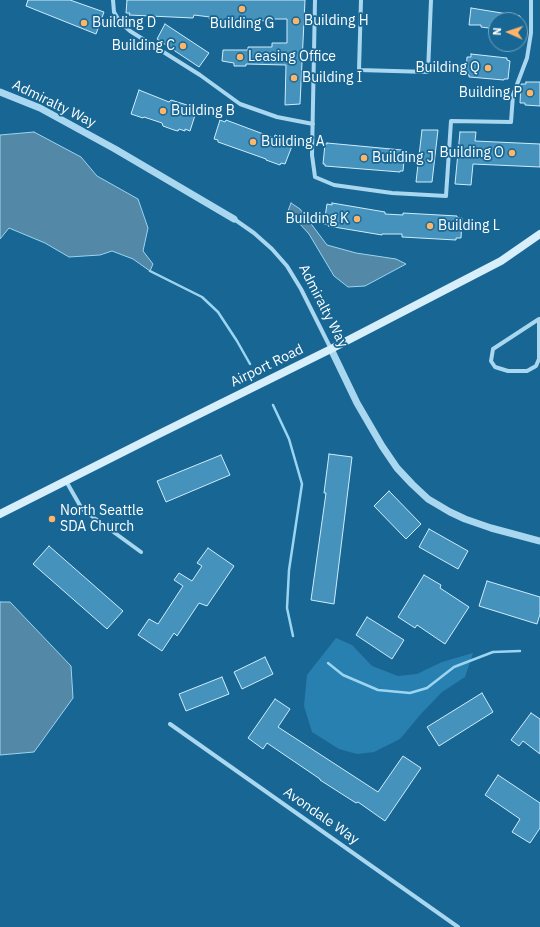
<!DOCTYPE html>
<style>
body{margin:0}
#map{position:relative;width:540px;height:927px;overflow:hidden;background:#186693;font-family:"IBM Plex Sans",sans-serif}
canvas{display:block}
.north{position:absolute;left:488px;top:12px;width:40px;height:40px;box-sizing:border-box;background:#186693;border:1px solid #74a3be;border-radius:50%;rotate:273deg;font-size:11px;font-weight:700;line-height:16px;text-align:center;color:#fff}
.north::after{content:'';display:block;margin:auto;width:14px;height:18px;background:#ffb568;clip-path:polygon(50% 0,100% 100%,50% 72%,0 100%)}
</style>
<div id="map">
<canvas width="540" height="927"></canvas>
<div class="north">N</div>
</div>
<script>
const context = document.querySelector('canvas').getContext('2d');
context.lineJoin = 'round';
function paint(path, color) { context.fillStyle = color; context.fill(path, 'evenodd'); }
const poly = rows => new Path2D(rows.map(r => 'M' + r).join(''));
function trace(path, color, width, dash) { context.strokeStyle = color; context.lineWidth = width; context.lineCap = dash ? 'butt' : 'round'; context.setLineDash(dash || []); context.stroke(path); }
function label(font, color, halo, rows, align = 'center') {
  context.font = font + ' "IBM Plex Sans",sans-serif'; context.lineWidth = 3.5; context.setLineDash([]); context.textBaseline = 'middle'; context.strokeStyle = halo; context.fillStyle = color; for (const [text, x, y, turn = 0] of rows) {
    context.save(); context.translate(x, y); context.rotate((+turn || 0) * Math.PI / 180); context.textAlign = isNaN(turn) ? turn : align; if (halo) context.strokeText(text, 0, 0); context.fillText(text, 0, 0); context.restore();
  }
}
paint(poly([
 [336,638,352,645,372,666,398,676,417,674,442,662,473,653,465,677,442,692,420,715,400,739,374,752,357,754,339,749,312,732,304,706,307,675]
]), '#2880b0');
const water = poly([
 [34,132,81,157,97,176,138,199,148,228,143,251,153,264,150,271,133,259,112,251,100,255,69,257,45,243,9,228,0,239,0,135,34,132],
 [291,203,300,209,327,245,356,253,396,259,406,264,365,286,348,287,334,276,309,234,288,211,291,203],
 [0,602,10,602,71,666,73,698,34,752,0,755,0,602]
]);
paint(water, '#5388a7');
trace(water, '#9bd5f2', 1);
trace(poly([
 [150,271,202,297,218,312,237,341,250,364],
 [273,405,289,439,302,484,289,570,287,608,293,636],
 [328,663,343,675,378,690,410,693,427,688,454,667,493,652,520,651]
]), '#9bd5f2', 2.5);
const building = poly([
 [28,0,70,0,104,12,96,34,26,6,28,0],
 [127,0,305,0,300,104,285,105,286,65,246,64,246,66,234,66,234,63,222,61,223,50,248,50,248,47,272,47,272,43,287,43,287,19,274,19,273,21,209,19,210,17,194,15,193,18,129,15,130,13,126,13,127,0],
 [471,8,520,16,520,20,496,20,496,29,481,27,481,25,469,25,471,8],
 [165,24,209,53,199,67,157,39,165,24],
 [471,54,507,58,507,60,510,61,508,79,504,79,504,80,469,77,469,75,466,74,467,57,471,57,471,54],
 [526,82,540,82,540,106,525,105,525,103,520,103,521,84,526,84,526,82],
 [139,90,169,102,171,100,187,105,186,107,192,108,191,110,196,112,190,131,185,129,185,131,179,129,178,131,174,130,163,126,162,123,144,117,143,118,131,114,139,90],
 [220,120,225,122,226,120,274,138,275,135,282,138,282,140,288,142,288,144,292,146,285,164,281,163,280,165,266,160,266,159,252,154,218,142,218,140,214,139,220,120],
 [422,130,438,130,432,182,416,182,422,130],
 [460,132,476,132,475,141,540,144,540,167,473,164,471,185,455,184,460,132],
 [327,143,402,150,402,151,405,151,403,171,400,171,400,172,325,166,325,164,323,164,325,144,327,144,327,143],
 [332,203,385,212,385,214,403,215,403,213,457,216,457,218,462,218,461,238,456,238,456,240,402,237,402,234,382,234,382,235,328,226,329,224,324,224,327,204,332,205,332,203],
 [329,454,352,457,334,604,311,600,326,493,324,493,329,454],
 [221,455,230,475,166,502,157,481,221,455],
 [389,491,421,524,406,539,374,506,389,491],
 [429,529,468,551,458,569,419,547,429,529],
 [49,546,123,611,107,629,33,564,49,546],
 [208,548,234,566,207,606,199,603,177,636,174,633,162,651,138,635,149,619,158,624,183,586,174,580,179,573,192,581,202,566,197,563,208,548],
 [424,575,441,585,440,588,469,607,445,644,417,625,415,628,398,617,424,575],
 [487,581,540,597,540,614,537,624,479,606,487,581],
 [367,617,404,640,392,659,356,635,367,617],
 [265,657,273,674,242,689,234,672,265,657],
 [222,677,229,694,186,711,179,694,222,677],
 [482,693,493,712,439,746,427,727,482,693],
 [275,699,290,709,278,727,378,792,403,756,421,768,385,821,358,802,356,803,320,780,320,779,267,743,263,749,248,738,275,699],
 [531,713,540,719,540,754,523,741,519,746,511,740,531,713],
 [498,775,540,803,540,828,530,843,512,832,520,819,485,795,498,775]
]);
paint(building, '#4592bd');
trace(building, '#cfecfb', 1);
trace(poly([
 [113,0,114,12,120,22,130,31,200,75,240,104,277,117,313,124],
 [315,0,312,155,315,177,334,185,392,193,446,196,451,121,511,122,513,95,527,58,531,33,531,0],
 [361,0,359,70,428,72,431,0],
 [234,219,254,233,272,249,287,266,301,289,331,349],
 [539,319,539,359,536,366,527,371,508,371,495,367,491,361,493,349,539,319,540,319],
 [66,481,82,509,141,552],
 [170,724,458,927]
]), '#a9d7f0', 4);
trace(poly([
 [0,92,40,108,115,149,234,219],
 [331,349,357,403,382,446,397,468,412,484,428,499,450,512,465,519,491,528,540,541]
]), '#a9d7f0', 7);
trace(poly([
 [0,514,157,435,331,349,501,261,540,234]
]), '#d7eefb', 8);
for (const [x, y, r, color] of [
 [242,9,4,"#ffb568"],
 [296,21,4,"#ffb568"],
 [84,23,4,"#ffb568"],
 [183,46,4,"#ffb568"],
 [240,57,4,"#ffb568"],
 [488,68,4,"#ffb568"],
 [294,78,4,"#ffb568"],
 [530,93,4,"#ffb568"],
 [163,111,4,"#ffb568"],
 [253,142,4,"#ffb568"],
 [512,153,4,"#ffb568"],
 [364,158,4,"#ffb568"],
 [357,219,4,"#ffb568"],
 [430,226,4,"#ffb568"],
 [52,519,4,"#ffb568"]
]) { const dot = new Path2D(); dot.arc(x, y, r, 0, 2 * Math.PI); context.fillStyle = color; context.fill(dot); trace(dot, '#186693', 1.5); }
label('14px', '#fff', '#186693', [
 ["Building H",304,21],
 ["Building D",92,23],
 ["Building G",242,24,"center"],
 ["Building C",175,46,"right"],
 ["Leasing Office",248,57],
 ["Building Q",480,68,"right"],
 ["Building I",302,78],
 ["Building P",522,93,"right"],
 ["Building B",171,111],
 ["Building A",261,142],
 ["Building O",504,153,"right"],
 ["Building J",372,158],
 ["Building K",349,219,"right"],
 ["Building L",438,226],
 ["North Seattle",60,511],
 ["SDA Church",60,527]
], 'left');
label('14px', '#fff', '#186693', [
 ["Admiralty Way",54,104,26],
 ["Admiralty Way",323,306,63],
 ["Airport Road",267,366,-26],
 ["Avondale Way",321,816,35]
]);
</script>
